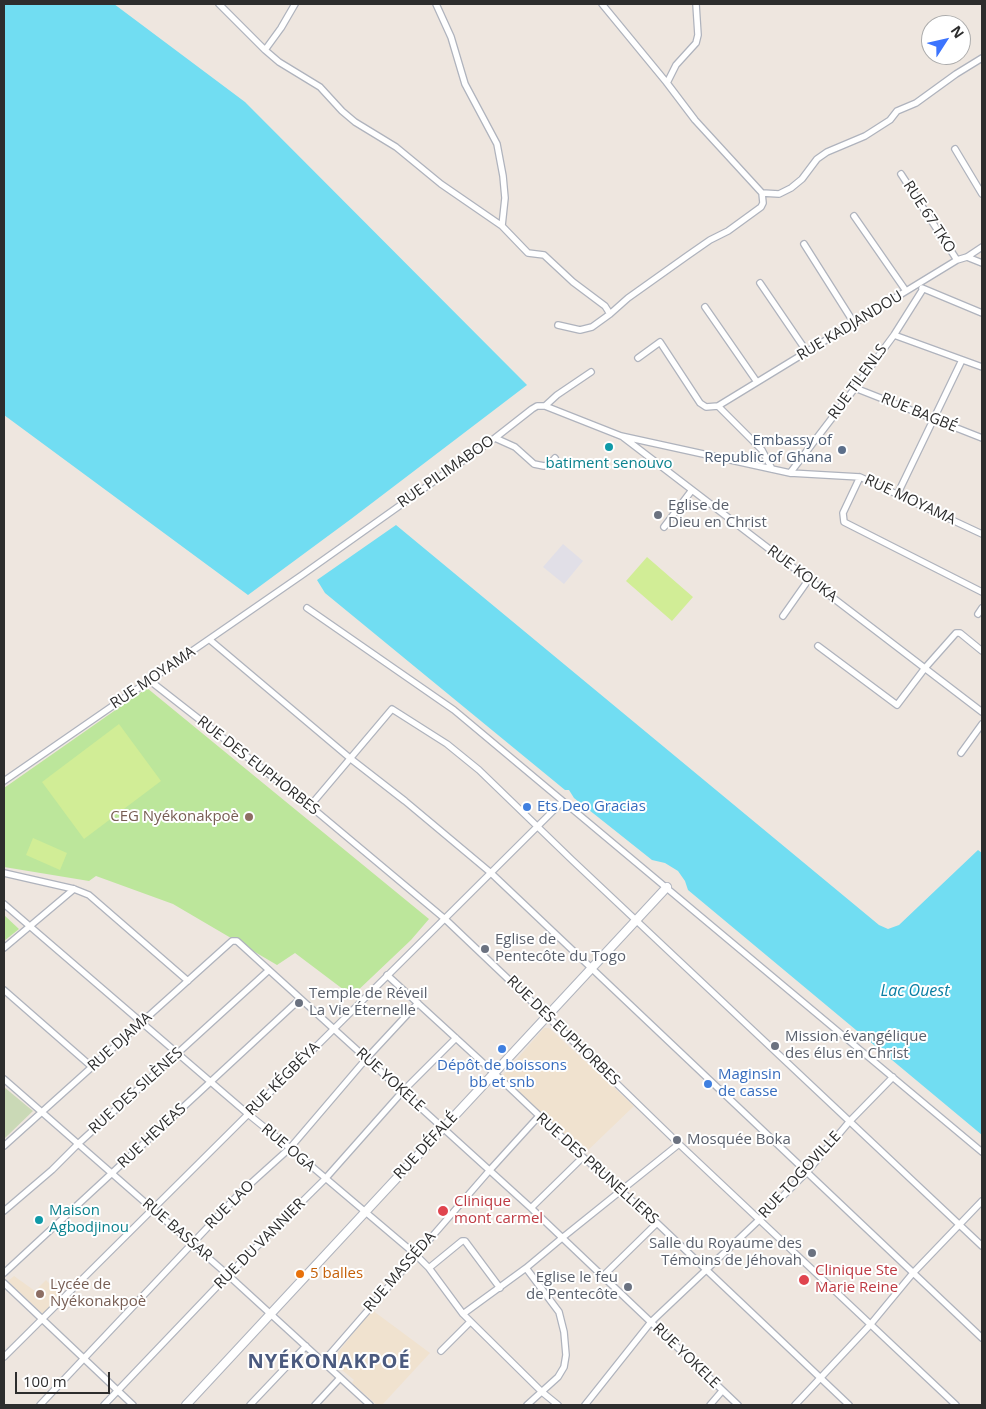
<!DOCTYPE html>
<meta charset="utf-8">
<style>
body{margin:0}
#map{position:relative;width:986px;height:1409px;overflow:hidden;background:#eee6df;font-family:"Open Sans",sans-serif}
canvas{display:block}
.frame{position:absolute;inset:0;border:5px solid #2d2d2d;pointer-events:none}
.north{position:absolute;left:921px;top:15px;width:50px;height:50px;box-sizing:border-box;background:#fff;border:1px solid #ababab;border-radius:50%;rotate:55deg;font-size:14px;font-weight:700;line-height:20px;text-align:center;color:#2d2d2d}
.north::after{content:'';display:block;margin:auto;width:18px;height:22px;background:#3c74fe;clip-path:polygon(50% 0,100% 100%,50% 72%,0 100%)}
.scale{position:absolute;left:15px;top:1372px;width:95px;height:22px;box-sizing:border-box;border:2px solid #2d2d2d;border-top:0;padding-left:6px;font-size:15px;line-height:18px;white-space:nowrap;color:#2d2d2d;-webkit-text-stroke:4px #fff;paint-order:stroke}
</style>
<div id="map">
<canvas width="986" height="1409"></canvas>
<div class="frame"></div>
<div class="north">N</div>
<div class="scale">100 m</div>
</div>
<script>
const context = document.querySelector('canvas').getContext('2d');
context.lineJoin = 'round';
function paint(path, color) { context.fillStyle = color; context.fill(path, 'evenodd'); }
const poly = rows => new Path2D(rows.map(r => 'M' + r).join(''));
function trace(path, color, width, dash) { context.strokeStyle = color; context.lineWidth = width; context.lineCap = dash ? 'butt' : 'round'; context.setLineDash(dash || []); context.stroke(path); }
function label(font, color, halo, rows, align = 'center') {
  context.font = font + ' "Open Sans",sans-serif'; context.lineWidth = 4; context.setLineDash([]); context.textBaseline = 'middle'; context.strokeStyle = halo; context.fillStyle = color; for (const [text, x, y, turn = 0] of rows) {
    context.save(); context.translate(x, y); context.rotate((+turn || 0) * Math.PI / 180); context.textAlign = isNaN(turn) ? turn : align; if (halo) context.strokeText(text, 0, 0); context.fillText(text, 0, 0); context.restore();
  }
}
paint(poly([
 [563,544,583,561,564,584,543,567]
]), '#e1dfe7');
paint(poly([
 [544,1028,549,1028,634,1106,583,1155,502,1076],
 [14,1276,35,1291,46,1280,62,1297,43,1314,8,1281],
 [372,1310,430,1353,382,1405,377,1405,352,1383,354,1380,331,1361]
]), '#f0e2cf');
paint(poly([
 [147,688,429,919,411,940,352,996,295,953,277,965,173,904,96,876,89,881,4,867,4,788],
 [4,915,19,929,4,941]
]), '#bce69b');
paint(poly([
 [4,1087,33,1111,5,1138,4,1137]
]), '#cad9b6');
paint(poly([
 [647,557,693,597,672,621,626,581],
 [119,724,161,781,84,839,42,782],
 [33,838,67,853,60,870,26,855]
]), '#d1ed96');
paint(poly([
 [4,4,114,4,245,102,527,385,351,519,248,595,4,415],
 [396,525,879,925,888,929,899,925,978,850,982,853,982,1135,688,890,685,881,678,871,665,863,652,860,574,798,569,790,565,790,325,593,317,580]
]), '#71ddf2');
const street = poly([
 [219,4,265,50,279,62,320,87,342,111,355,122,396,147,441,184,502,226],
 [436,4,451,37,465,84,497,144,503,176,505,198,502,226,528,253,544,255,573,282,605,306,610,314],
 [602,4,667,83,695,120,762,193],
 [265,50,281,28,295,4],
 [667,83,676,65,696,43,698,35,696,4],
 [955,149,982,194],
 [901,174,957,260],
 [854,216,906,291],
 [804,244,854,323],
 [967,257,982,263],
 [760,283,807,352],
 [922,288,982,313],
 [705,307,757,382],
 [558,325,580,330,592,327,610,314,628,298,687,256,710,240,728,231,761,207,763,203,762,193,779,194,791,188,802,179,817,159,827,152,865,136,890,120,897,111,916,103,956,74,982,58],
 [894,335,982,367],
 [638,358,660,342,700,403,706,407,718,406,957,260,967,257,982,247],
 [855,388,982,438],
 [545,406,621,436,790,473,860,477,982,534],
 [718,406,762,450,772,469],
 [623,437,982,712],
 [495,438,515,447,534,464,544,466,550,464,555,458],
 [790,473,855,388,894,335,923,289],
 [860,477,843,513,844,522,982,592],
 [898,493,962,360],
 [664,527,692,490],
 [307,608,454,710,982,1152],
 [978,614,982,608],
 [783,616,809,579],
 [210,640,351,759,405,801,491,873,982,1338],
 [818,646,897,705,925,668,956,633,960,633,982,651],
 [149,680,310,806,445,919,547,1016,679,1144,956,1405],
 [961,753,982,724],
 [4,781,302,575,495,438,532,409,537,406,545,406,557,395,591,372],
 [310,806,392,709,447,744,479,770,572,860,982,1246],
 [4,873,74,889,89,895,188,981],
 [4,904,248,1114,290,1148,415,1254,429,1268,463,1314,542,1392,558,1405],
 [4,948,74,889],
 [387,975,494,1073,583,1157,657,1223,849,1405],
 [4,990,92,1067],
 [4,1079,228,1275,370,1405],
 [4,1146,232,941,237,941,531,1208,738,1405],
 [531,1208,583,1157],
 [4,1211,52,1170,79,1143,269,970],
 [429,1268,462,1241,465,1241,500,1288],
 [526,1268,559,1312,564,1332,566,1355,564,1367,558,1377,527,1405],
 [4,1273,300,999],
 [603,1276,657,1223],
 [4,1283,133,1405],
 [463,1314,526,1268,562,1238,679,1144],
 [441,1351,470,1322],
 [4,1357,562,802],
 [323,1362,489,1171,539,1116],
 [40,1405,239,1194,290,1148,366,1059,418,1003],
 [104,1405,228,1275,325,1179,403,1091,456,1038],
 [250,1405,306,1346],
 [315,1405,340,1378],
 [585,1405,651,1322,760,1219,807,1172,849,1122,893,1077],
 [710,1405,722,1391],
 [795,1405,870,1325,913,1273,982,1201]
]);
const secondary = poly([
 [186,1405,667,887]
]);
trace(street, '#afb3bd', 8);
trace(secondary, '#afb3bd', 10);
trace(street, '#fff', 5.5);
trace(secondary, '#fff', 8);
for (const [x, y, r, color] of [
 [609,447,5,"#0f9aa8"],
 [842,450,5,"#5c6f8a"],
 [658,515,5,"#6b7280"],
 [527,807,5,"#3f7fe0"],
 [249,817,5,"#8d6e63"],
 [485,949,5,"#6b7280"],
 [299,1003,5,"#6b7280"],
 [775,1046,5,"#6b7280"],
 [502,1049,5,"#3f7fe0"],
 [708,1084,5,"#3f7fe0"],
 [677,1140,5,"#6b7280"],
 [443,1211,6,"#e0444e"],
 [39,1220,5,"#0f9aa8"],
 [812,1253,5,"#6b7280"],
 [300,1274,5,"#e8710a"],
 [804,1280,6,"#e0444e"],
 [628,1287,5,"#6b7280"],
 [40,1294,5,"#8d6e63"]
]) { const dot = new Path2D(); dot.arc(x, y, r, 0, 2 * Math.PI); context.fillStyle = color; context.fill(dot); trace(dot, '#fff', 2); }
label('15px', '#2d2d2d', '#fff', [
 ["RUE 67 TKO",929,217,57],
 ["RUE KADJANDOU",850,326,-31],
 ["RUE TILENLS",858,382,-54],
 ["RUE BAGBÉ",919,413,22],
 ["RUE PILIMABOO",446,472,-35],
 ["RUE MOYAMA",910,500,25],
 ["RUE KOUKA",802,574,37],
 ["RUE MOYAMA",153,678,-34],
 ["RUE DES EUPHORBES",258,766,38],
 ["RUE DES EUPHORBES",563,1031,44],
 ["RUE DJAMA",120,1042,-42],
 ["RUE KÉGBÉYA",283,1079,-45],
 ["RUE YOKELE",390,1080,42],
 ["RUE DES SILÈNES",136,1091,-42],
 ["RUE HEVEAS",152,1136,-43],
 ["RUE DÉFALÉ",426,1146,-47],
 ["RUE OGA",288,1148,40],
 ["RUE DES PRUNELLIERS",597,1169,42],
 ["RUE TOGOVILLE",800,1175,-47],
 ["RUE LAO",230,1205,-45],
 ["RUE BASSAR",177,1230,41],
 ["RUE DU VANNIER",260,1244,-45],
 ["RUE MASSÉDA",400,1272,-49],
 ["RUE YOKELE",686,1356,44]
]);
label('15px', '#4e5e75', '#fff', [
 ["Embassy of",832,441],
 ["Republic of Ghana",832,458]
], 'right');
label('15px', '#0d838f', '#fff', [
 ["batiment senouvo",609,464],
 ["Maison",49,1211,"left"],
 ["Agbodjinou",49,1228,"left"]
]);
label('15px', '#5b616d', '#fff', [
 ["Eglise de",668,506],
 ["Dieu en Christ",668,523],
 ["Eglise de",495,940],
 ["Pentecôte du Togo",495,957],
 ["Temple de Réveil",309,994],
 ["La Vie Éternelle",309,1011],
 ["Mission évangélique",785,1037],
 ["des élus en Christ",785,1054],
 ["Mosquée Boka",687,1140],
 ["Salle du Royaume des",802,1244,"right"],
 ["Témoins de Jéhovah",802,1261,"right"],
 ["Eglise le feu",618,1278,"right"],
 ["de Pentecôte",618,1295,"right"]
], 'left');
label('15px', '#366cbe', '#fff', [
 ["Ets Deo Gracias",537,807],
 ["Dépôt de boissons",502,1066,"center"],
 ["bb et snb",502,1083,"center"],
 ["Maginsin",718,1075],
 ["de casse",718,1092]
], 'left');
label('15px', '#785e54', '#fff', [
 ["CEG Nyékonakpoè",239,817],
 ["Lycée de",50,1285,"left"],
 ["Nyékonakpoè",50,1302,"left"]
], 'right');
label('15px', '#be3a42', '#fff', [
 ["Clinique",454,1202],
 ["mont carmel",454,1219],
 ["Clinique Ste",815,1271],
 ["Marie Reine",815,1288]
], 'left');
label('15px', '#c56008', '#fff', [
 ["5 balles",310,1274]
], 'left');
label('italic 16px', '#0a7ea3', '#fff', [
 ["Lac Ouest",915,991]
]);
context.letterSpacing = '1px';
label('bold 20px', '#4b5a7f', '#fff', [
 ["NYÉKONAKPOÉ",329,1362]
]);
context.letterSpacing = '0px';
</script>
